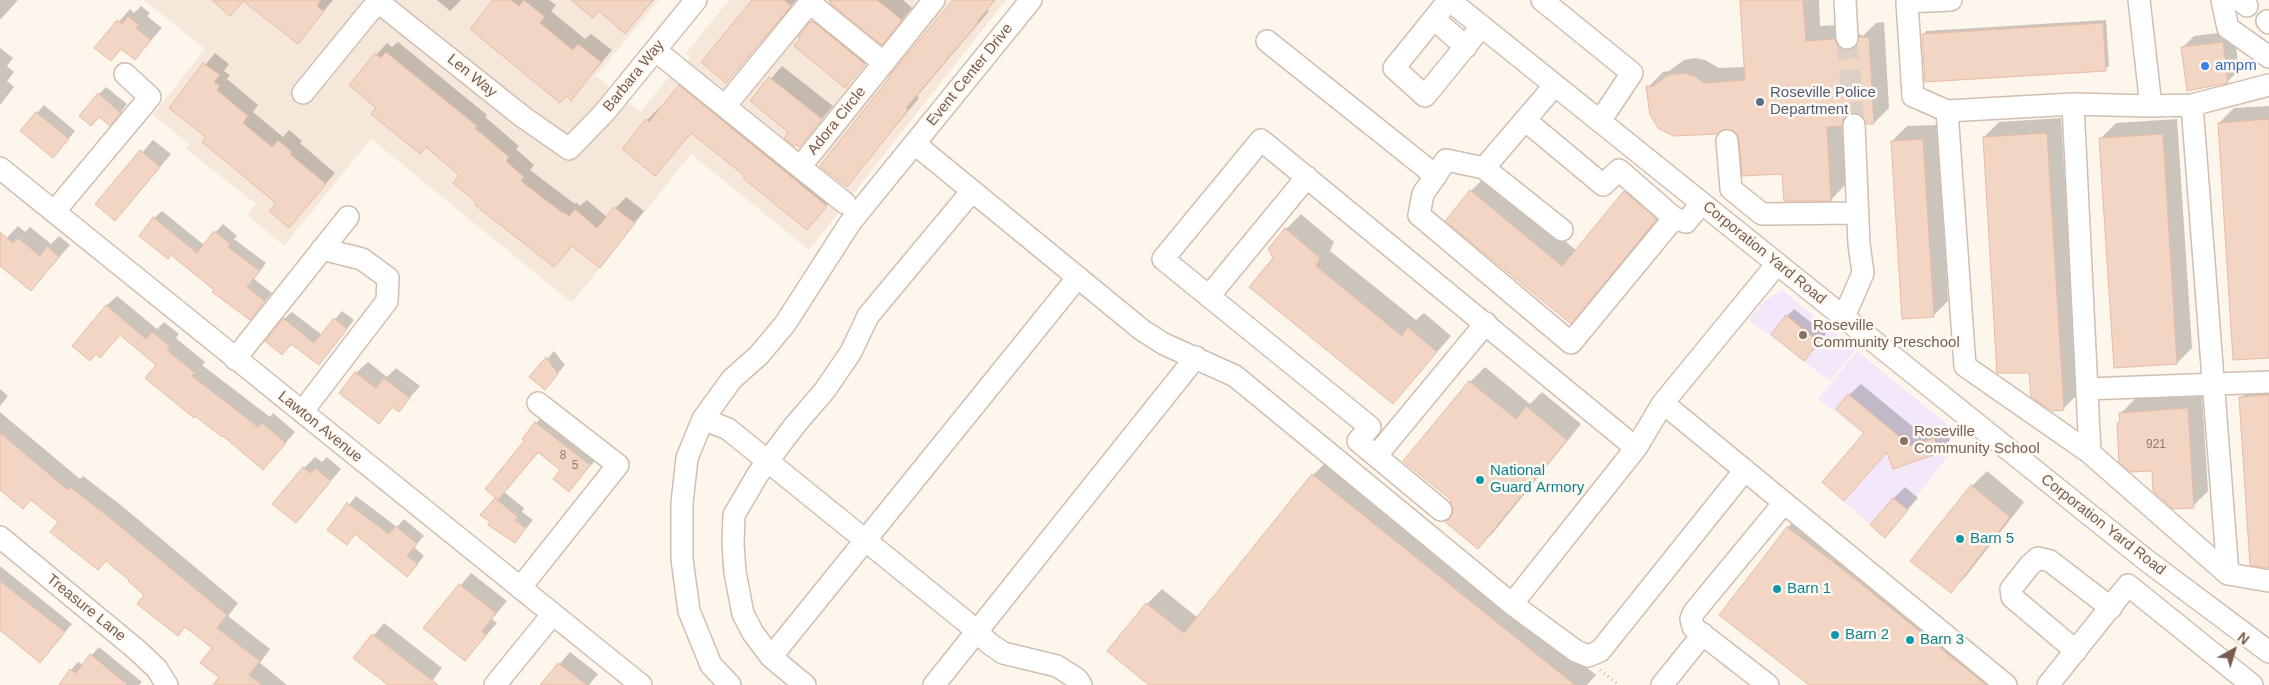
<!DOCTYPE html>
<style>
body{margin:0}
#map{position:relative;width:2269px;height:685px;overflow:hidden;background:#fdf6ec;font-family:Helvetica,sans-serif}
canvas{display:block}
.north{position:absolute;left:2209px;top:625px;width:50px;height:50px;-webkit-text-stroke:4px #fffaf3;paint-order:stroke;rotate:39deg;font-size:14px;font-weight:700;line-height:20px;text-align:center;color:#7a5c4d}
.north::after{content:'';display:block;margin:auto;width:18px;height:22px;background:#7a5c4d;clip-path:polygon(50% 0,100% 100%,50% 72%,0 100%)}
</style>
<div id="map">
<canvas width="2269" height="685"></canvas>
<div class="north">N</div>
</div>
<script>
const context = document.querySelector('canvas').getContext('2d');
context.lineJoin = 'round';
function paint(path, color) { context.fillStyle = color; context.fill(path, 'evenodd'); }
const poly = rows => new Path2D(rows.map(r => 'M' + r).join(''));
function trace(path, color, width, dash) { context.strokeStyle = color; context.lineWidth = width; context.lineCap = dash ? 'butt' : 'round'; context.setLineDash(dash || []); context.stroke(path); }
function label(font, color, halo, rows, align = 'center') {
  context.font = font + ' Helvetica,sans-serif'; context.lineWidth = 5; context.setLineDash([]); context.textBaseline = 'middle'; context.strokeStyle = halo; context.fillStyle = color; for (const [text, x, y, turn = 0] of rows) {
    context.save(); context.translate(x, y); context.rotate((+turn || 0) * Math.PI / 180); context.textAlign = isNaN(turn) ? turn : align; if (halo) context.strokeText(text, 0, 0); context.fillText(text, 0, 0); context.restore();
  }
}
paint(poly([
 [144,0,659,0,596,76,640,112,684,59,686,61,690,56,686,53,729,0,1006,0,809,250,691,154,572,303,371,139,284,246,247,215,256,204,186,149,189,144,153,115,205,49]
]), '#f5e8da');
paint(poly([
 [1782,290,1855,350,1830,381,1749,320,1766,300],
 [1857,351,1948,425,1952,450,1885,538,1822,482,1863,433,1818,399]
]), '#f3e8fa');
paint(poly([
 [0,0,18,0,0,20],
 [244,0,333,0,298,42],
 [437,0,461,0,450,11],
 [494,0,549,0,556,5,551,11,585,39,591,34,612,50,571,99],
 [573,0,654,0,625,32,599,10],
 [754,0,796,0,726,81],
 [828,0,903,0,912,8,882,43],
 [954,0,995,0,987,10,989,11,917,96,919,98,846,186],
 [1741,0,1819,0,1820,26,1850,24,1852,30,1863,36,1876,23,1884,22,1889,108,1874,123,1861,113,1854,112,1842,123,1846,184,1831,200,1785,200,1783,172,1741,140,1738,133,1648,87,1663,72,1669,71,1684,60,1695,58,1705,60,1719,68,1745,67],
 [141,6,150,13,147,16,162,28,135,58,122,48,111,60,96,48,130,9,134,13],
 [824,10,876,52,845,86,800,36],
 [2106,20,2109,66,2105,69,1923,35,1926,31],
 [2234,31,2239,70,2227,82,2182,48,2194,36],
 [398,42,487,115,485,117,519,146,516,149,534,165,530,170,575,204,576,202,580,206,587,200,607,217,626,197,644,211,600,266,573,245,479,203,461,175,350,84,387,43,392,47],
 [0,48,13,58,7,66,14,72,7,81,14,87,0,105],
 [215,53,229,64,224,71,230,75,227,79,258,105,253,112,283,137,289,130,302,141,300,143,335,173,289,226,278,203,208,137,170,107],
 [782,66,833,106,799,145,790,132,751,101],
 [691,75,837,194,807,228,692,132,655,174,647,120,658,109,660,110],
 [106,87,127,104,117,117,99,94],
 [44,105,75,131,60,149,22,131],
 [2269,106,2269,357,2219,123,2234,108],
 [2061,118,2078,394,2063,409,2031,371,1984,137,1999,122],
 [2177,119,2192,348,2177,363,2101,138,2116,123],
 [1938,125,1948,301,1933,316,1892,141,1907,126],
 [153,140,171,154,126,208,97,204],
 [1486,176,1577,251,1625,192,1640,177,1671,204,1585,307,1571,322,1471,191],
 [162,211,204,245,223,224,237,236,234,239,266,263,254,279,272,293,250,318,216,290,154,218],
 [1301,214,1334,242,1330,251,1416,320,1424,313,1451,336,1393,402,1274,258,1286,229],
 [18,226,25,232,30,227,51,244,59,236,70,245,31,290,0,264,0,245],
 [117,296,157,329,164,322,179,334,176,338,205,362,202,365,270,417,273,413,295,432,273,457,120,334,100,356,106,306],
 [1794,309,1826,334,1804,359,1787,316],
 [342,311,354,320,319,363,292,343,284,319,292,312,322,335],
 [554,351,565,365,545,388,531,377],
 [368,362,387,377,396,368,420,386,398,411,393,407,378,422,356,373],
 [1485,367,1530,404,1542,392,1581,424,1493,533,1478,547,1454,515,1451,499,1405,461,1470,382],
 [2269,382,2269,567,2241,398,2256,383],
 [1861,384,1923,435,1945,427,1950,440,1939,452,1894,468,1888,450,1866,433,1849,395],
 [0,389,8,396,0,406],
 [2202,394,2208,491,2193,506,2118,423,2121,420,2121,413,2136,398],
 [0,412,80,479,83,476,122,506,238,603,228,616,270,649,260,663,287,685,214,685,221,677,214,648,186,626,178,635,146,594,131,580,32,499,0,486],
 [546,413,600,455,569,490,562,470,539,452,504,492,524,508,522,512,533,520,515,542,482,515,497,497,536,423],
 [315,457,322,462,327,457,341,469,296,522,304,468],
 [1328,460,1596,675,1587,685,1151,685,1109,651,1147,604,1162,589,1198,618,1313,475],
 [1987,471,2024,502,1966,576,1951,591,1972,486],
 [1905,487,1918,498,1885,536,1893,499],
 [356,496,397,527,404,519,424,536,414,547,424,556,414,568,356,533,346,543,329,530],
 [1803,512,2019,685,1810,685,1721,615,1788,527],
 [0,566,72,624,40,661,0,630],
 [471,573,507,601,492,619,497,623,465,660,425,628],
 [384,623,442,668,429,685,390,685,355,658],
 [99,647,142,682,139,685,62,685,71,670,78,662,83,665],
 [570,652,598,674,589,685,542,685]
]), '#0003');
const building = poly([
 [212,0,321,0,317,6,324,11,298,44,243,1,230,16,212,0],
 [493,0,511,0,519,6,524,0,545,17,540,23,573,50,578,44,601,62,571,101,566,96,560,103,470,29,493,0],
 [571,0,653,0,625,34,599,11,593,18,571,0],
 [752,0,784,0,791,6,726,83,701,62,752,0],
 [832,0,877,0,902,20,882,45,830,3,832,0],
 [953,0,995,0,977,22,978,23,906,108,908,110,847,187,820,166,890,77,889,76,895,69,953,0],
 [1740,0,1803,0,1806,41,1835,39,1837,45,1847,50,1854,48,1859,37,1869,37,1874,124,1866,124,1860,114,1853,113,1843,119,1842,126,1827,127,1831,201,1784,201,1782,174,1742,176,1739,140,1737,134,1732,130,1725,129,1717,134,1674,136,1659,129,1650,115,1646,86,1653,86,1668,75,1684,73,1695,76,1704,83,1745,80,1740,0],
 [128,16,139,25,136,28,151,40,135,60,121,49,111,61,94,48,117,20,122,24,128,16],
 [810,22,814,22,865,64,845,88,794,46,800,38,798,37,810,22],
 [2103,23,2106,71,1925,82,1922,34,2103,23],
 [2223,42,2228,83,2187,91,2181,47,2223,42],
 [386,52,477,126,475,128,509,157,506,161,524,177,521,181,563,213,564,212,569,216,575,209,597,228,614,207,635,223,600,268,572,246,554,267,475,205,477,203,453,183,459,175,426,147,420,154,371,114,376,108,349,85,375,53,381,58,386,52],
 [203,63,220,75,214,82,220,86,217,90,248,116,243,123,272,147,278,140,292,152,290,154,326,184,289,228,269,211,276,203,202,142,206,137,169,108,203,63],
 [769,77,822,119,799,147,796,144,794,146,784,138,788,132,750,101,769,77],
 [679,85,827,206,807,230,743,178,745,176,691,133,655,176,622,149,646,119,649,122,679,85],
 [98,93,121,113,110,126,99,117,91,126,79,116,98,93],
 [36,112,69,139,53,158,20,131,36,112],
 [2269,119,2269,358,2233,360,2218,123,2269,119],
 [2047,133,2064,410,2052,411,2031,397,2029,373,1997,373,1983,137,2047,133],
 [2163,134,2177,364,2114,368,2099,138,2163,134],
 [1923,139,1934,317,1902,319,1891,141,1923,139],
 [140,150,160,167,115,221,95,204,140,150],
 [1470,190,1562,266,1624,191,1657,219,1571,324,1445,221,1470,190],
 [153,217,197,253,214,231,230,244,228,247,260,271,247,287,265,301,250,320,212,292,214,290,171,255,168,259,139,236,153,217],
 [1285,228,1320,258,1316,266,1402,336,1408,327,1437,352,1393,404,1249,287,1273,258,1268,249,1285,228],
 [0,232,13,243,18,238,40,256,47,246,59,257,31,291,0,266,0,232],
 [106,305,146,339,152,332,170,346,167,350,195,373,192,376,258,427,262,423,286,443,263,470,223,436,222,437,195,416,194,418,145,378,156,365,120,335,100,358,96,354,90,361,72,346,106,305],
 [1786,315,1819,342,1804,361,1771,334,1786,315],
 [283,318,314,343,334,318,347,329,319,365,291,344,282,355,265,341,283,318],
 [546,357,558,374,545,390,529,377,546,357],
 [355,372,376,388,384,378,410,398,399,412,392,407,379,424,339,393,355,372],
 [1469,381,1516,419,1526,406,1567,440,1478,549,1445,522,1450,518,1453,513,1450,499,1403,461,1469,381],
 [1848,394,1911,446,1934,438,1939,453,1893,469,1887,452,1844,501,1822,482,1864,433,1836,409,1848,394],
 [2269,395,2269,568,2250,565,2239,397,2269,395],
 [2188,408,2194,508,2173,509,2153,491,2152,471,2130,472,2119,462,2117,423,2120,422,2119,413,2188,408],
 [535,422,590,465,569,492,553,479,560,470,538,452,498,500,485,489,524,441,522,439,535,422],
 [0,433,68,490,70,487,110,518,227,615,217,628,260,661,249,675,262,685,213,685,219,677,200,663,212,648,185,627,178,636,137,604,144,595,128,581,129,580,106,561,98,570,50,532,58,522,31,500,23,509,0,490,0,433],
 [303,467,311,473,315,468,331,481,296,523,272,504,303,467],
 [1312,474,1575,685,1149,685,1107,651,1146,603,1184,633,1312,474],
 [1971,485,2010,517,1951,593,1910,561,1971,485],
 [495,498,518,517,515,520,526,528,515,543,488,525,490,522,480,515,495,498],
 [1893,498,1908,510,1885,538,1870,525,1893,498],
 [347,503,389,534,396,526,417,544,407,556,418,564,407,577,355,534,347,545,327,530,347,503],
 [1787,527,1845,571,1986,685,1809,685,1719,615,1787,527],
 [0,581,65,632,40,663,0,630,0,581],
 [459,584,496,613,482,631,486,635,465,661,423,628,459,584],
 [372,634,438,685,388,685,353,658,372,634],
 [90,654,128,685,59,685,70,669,76,673,90,654],
 [558,663,587,685,540,685,558,663]
]);
paint(building, '#f3d5c3');
trace(building, '#e6bba3', 1);
trace(poly([
 [1847,38,1854,125]
]), '#dcd0c4', 21, [21, 11]);
const minor = poly([
 [376,0,523,117,569,149,604,113,696,0],
 [1449,0,2146,560,2269,652],
 [1449,0,1394,68,1425,96,1482,26],
 [1542,0,1632,73,1600,121],
 [1845,0,1847,38],
 [2139,0,2151,106],
 [2222,0,2228,28,2269,57],
 [2240,0,2247,6],
 [810,3,884,63],
 [1434,19,1466,47],
 [2267,21,2269,23],
 [1267,41,1436,176],
 [655,50,800,167,934,0],
 [1555,85,1484,168,1562,230],
 [303,93,378,1],
 [2073,104,2151,106,2192,105,2228,574,2090,453,2073,104],
 [2073,104,1947,111,1965,366,2090,453],
 [2192,105,2269,85],
 [725,106,812,0],
 [1947,111,1913,96,1907,2,1951,0],
 [1525,120,1603,185,1619,170,1674,218,1686,222,1702,203],
 [1727,141,1731,189,1762,214,1857,213],
 [915,144,1142,330,1164,344,1235,376,1512,604,1636,448],
 [800,167,845,203],
 [0,168,641,685],
 [1484,168,1446,160,1423,194,1419,215,1571,343,1674,218],
 [54,212,150,97,125,74],
 [1209,296,1307,177],
 [1844,317,1863,273,1859,244,1854,125],
 [235,359,348,217],
 [2087,389,2269,382],
 [1663,403,2006,685],
 [302,412,387,301,388,278,362,259,322,249],
 [703,419,728,429,965,621,990,644,1003,653,1057,666,1077,679,1081,685],
 [1376,456,1486,323],
 [1441,510,1358,441,1370,427,1163,259,1261,140,1636,448,1663,403,1777,264],
 [0,537,137,650,157,669,167,685],
 [2228,574,2269,581],
 [520,588,618,465,538,403],
 [1512,604,1576,651,1588,656,1600,651,1745,470],
 [2076,651,2012,597,2011,589,2030,565,2038,558,2050,561,2111,608],
 [771,657,1078,277],
 [495,685,552,615],
 [730,685,711,665,689,611,682,559,682,503,687,458,703,419,732,379,759,355,785,324,850,223,1031,0],
 [805,685,771,657,753,633,743,614,735,572,733,544,734,515,758,474,795,425,825,390,851,352,868,316,972,191],
 [934,685,1196,357],
 [1662,685,1703,634],
 [1768,685,1693,627,1691,619,1694,612,1784,503],
 [2048,685,2128,585,2252,685]
]);
trace(minor, '#d1beb0', 24);
trace(poly([
 [1547,660,1579,685],
 [1600,670,1619,685]
]), '#d9b8a5', 3, [1, 4]);
trace(minor, '#fff', 21);
for (const [x, y, r, color] of [
 [2205,66,5,"#3f7fe0"],
 [1760,102,5,"#5c6f8a"],
 [1803,335,5,"#8d6e63"],
 [1904,441,5,"#8d6e63"],
 [1480,480,5,"#0f9aa8"],
 [1960,539,5,"#0f9aa8"],
 [1777,589,5,"#0f9aa8"],
 [1835,635,5,"#0f9aa8"],
 [1910,640,5,"#0f9aa8"]
]) { const dot = new Path2D(); dot.arc(x, y, r, 0, 2 * Math.PI); context.fillStyle = color; context.fill(dot); trace(dot, '#fffaf3', 2); }
label('12px', '#987a6a', null, [
 ["921",2156,445],
 ["8",563,456],
 ["5",575,466]
]);
label('15px', '#366cbe', '#fffaf3', [
 ["ampm",2215,66]
], 'left');
label('15px', '#7a5c4d', '#fffaf3', [
 ["Event Center Drive",970,75,-51],
 ["Len Way",472,76,39],
 ["Barbara Way",634,76,-51],
 ["Adora Circle",837,121,-51],
 ["Corporation Yard Road",1764,253,39],
 ["Lawton Avenue",320,427,39],
 ["Corporation Yard Road",2103,525,38],
 ["Treasure Lane",86,608,39]
]);
label('15px', '#4e5e75', '#fffaf3', [
 ["Roseville Police",1770,93],
 ["Department",1770,110]
], 'left');
label('15px', '#785e54', '#fffaf3', [
 ["Roseville",1813,326],
 ["Community Preschool",1813,343],
 ["Roseville",1914,432],
 ["Community School",1914,449]
], 'left');
label('15px', '#0d838f', '#fffaf3', [
 ["National",1490,471],
 ["Guard Armory",1490,488],
 ["Barn 5",1970,539],
 ["Barn 1",1787,589],
 ["Barn 2",1845,635],
 ["Barn 3",1920,640]
], 'left');
</script>
